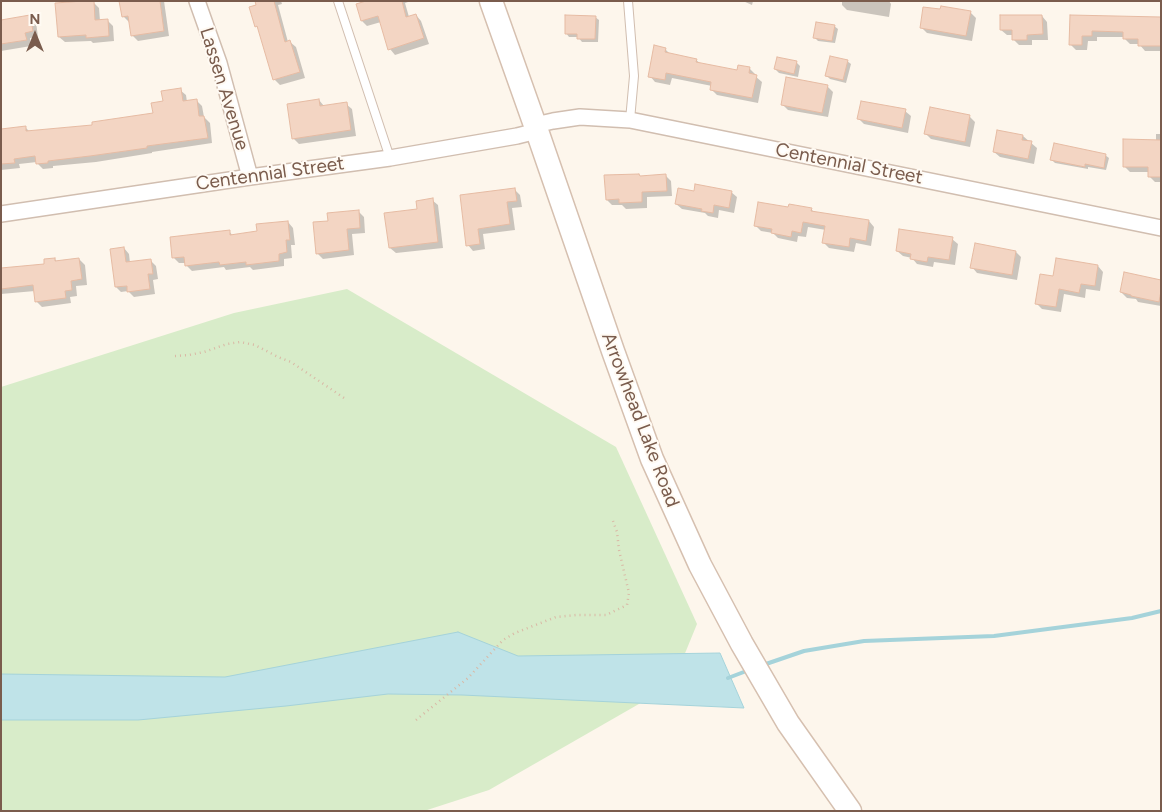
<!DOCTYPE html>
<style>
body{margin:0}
#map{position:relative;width:1162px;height:812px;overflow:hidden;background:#fdf6ec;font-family:Figtree,sans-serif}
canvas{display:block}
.frame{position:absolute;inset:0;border:2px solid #7a5c4d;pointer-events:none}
.north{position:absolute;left:10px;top:10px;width:50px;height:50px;-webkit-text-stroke:4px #fffaf3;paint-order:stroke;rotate:0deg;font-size:14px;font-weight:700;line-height:20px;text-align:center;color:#7a5c4d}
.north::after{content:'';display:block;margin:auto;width:18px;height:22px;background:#7a5c4d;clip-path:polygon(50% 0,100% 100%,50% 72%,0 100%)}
</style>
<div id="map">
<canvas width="1162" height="812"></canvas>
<div class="frame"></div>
<div class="north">N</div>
</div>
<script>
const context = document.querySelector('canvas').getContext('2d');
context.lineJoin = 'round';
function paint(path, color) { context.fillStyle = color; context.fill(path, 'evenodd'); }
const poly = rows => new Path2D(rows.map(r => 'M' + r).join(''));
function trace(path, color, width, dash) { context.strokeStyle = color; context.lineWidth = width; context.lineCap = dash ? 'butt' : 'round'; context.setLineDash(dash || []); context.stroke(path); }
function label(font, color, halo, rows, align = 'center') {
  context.font = font + ' Figtree,sans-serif'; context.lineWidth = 4; context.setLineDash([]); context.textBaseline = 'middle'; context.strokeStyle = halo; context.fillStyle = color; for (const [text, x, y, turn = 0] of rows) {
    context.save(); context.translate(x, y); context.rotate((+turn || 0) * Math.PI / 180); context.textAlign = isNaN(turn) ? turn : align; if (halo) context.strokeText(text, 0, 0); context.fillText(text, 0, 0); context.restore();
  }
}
paint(poly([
 [347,289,616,447,697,624,672,685,489,790,424,811,1,811,1,387,234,313]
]), '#d8ecc9');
const water = poly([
 [458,632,518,656,720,653,744,708,462,695,388,694,286,706,138,720,1,720,1,674,225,677,458,632]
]);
paint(water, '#bfe3e8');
trace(water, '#a5d3da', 1);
paint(poly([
 [121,1,164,1,169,36,138,41,132,35,130,22,129,22,123,16],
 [256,1,281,1,282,4,278,5,288,42,290,42,296,47,305,78,280,85,274,79,260,30,256,26,258,6],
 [371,1,411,1,405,3,409,17,416,15,421,21,429,44,395,55,390,49,381,22,367,26,362,21],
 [743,1,753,1,752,5],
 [842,1,889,1,891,4,889,17,847,10,842,5],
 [93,2,99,8,100,21,107,20,113,26,114,41,93,43,91,41,65,42,59,37],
 [970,12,976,18,972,41,927,33,921,27],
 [1042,16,1047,22,1048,40,1032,40,1032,45,1019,45,1013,39,1013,35,1007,35,1001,30],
 [30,17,36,22,38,37,30,38,31,46,1,51,1,21],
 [595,17,599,20,598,42,582,42,578,37,569,37,566,33],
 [1071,17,1161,19,1161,51,1145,51,1139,44,1130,44,1125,39,1125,37,1097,37,1097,41,1088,41,1087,50,1076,50,1070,44],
 [834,26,838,29,835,43,818,41,814,37],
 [665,49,671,55,696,60,701,64,738,72,749,68,755,74,755,76,762,82,758,103,717,95,711,89,712,86,672,78,670,85,655,82,650,76],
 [778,58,797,63,800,66,798,77,779,73,775,69],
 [847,61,851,64,846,83,830,79,827,76],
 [827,86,833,92,828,117,788,110,782,104],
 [180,90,186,95,187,102,196,100,202,106,204,117,210,123,212,143,152,152,152,153,96,162,53,166,53,168,43,169,38,164,37,162,19,164,20,168,1,170,1,130,25,127,30,132,94,126,154,114,164,102],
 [319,100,324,106,346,104,352,109,356,136,299,144,293,138],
 [931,108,970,117,975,122,970,147,931,139,925,133],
 [905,111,911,116,908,133,864,124,859,119],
 [1156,134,1161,134,1161,182,1155,182,1149,176,1149,172,1130,172,1124,166,1156,141],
 [1023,136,1037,148,1034,164,1000,157,994,152],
 [1105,155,1109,158,1106,170,1088,167,1088,169,1055,163,1052,160],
 [639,175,641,177,665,175,671,181,672,196,647,197,647,208,626,209,622,205,612,205,607,200],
 [515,190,520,195,522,207,512,208,515,230,483,234,485,249,473,251,468,245,461,196],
 [695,192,731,192,737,197,734,213,719,210,718,218,708,216,705,213,682,209,676,204],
 [432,200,438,205,443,248,396,253,390,248,419,210],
 [789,209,811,209,815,213,869,221,874,227,871,246,856,243,854,252,829,248,824,243,826,230,808,227,806,237,798,236,797,242,778,238,773,233,761,231,755,225],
 [358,211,364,217,365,233,352,234,354,255,323,259,317,253],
 [288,222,293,228,295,245,291,245,292,258,284,259,284,266,253,270,250,267,226,270,224,267,192,271,186,265,186,263,179,263,174,258,229,231,233,236,258,233],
 [952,239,958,244,955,265,934,262,933,267,917,264,912,258,903,256,897,251],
 [124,248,129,254,130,263,150,260,156,266,158,279,153,280,155,294,134,297,128,291,121,292,116,287],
 [1016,252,1021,257,1017,280,977,273,972,267],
 [55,259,57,262,79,259,85,265,87,285,76,286,77,296,70,297,71,303,42,307,36,301,35,291,1,294,1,270,46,265],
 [1098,266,1103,272,1100,291,1086,289,1085,298,1064,294,1061,312,1042,309,1036,303,1054,277],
 [1161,281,1161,306,1138,302,1136,299,1127,298,1121,292]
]), '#0003');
trace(poly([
 [763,665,804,651,864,641,994,636,1132,618,1161,611],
 [728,678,749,670]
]), '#a5d3da', 4);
const building = poly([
 [84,1,94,1,95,20,108,19,109,36,86,38,86,35,58,37,55,3,84,1],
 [119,1,160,1,164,31,131,36,128,16,122,17,119,1],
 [255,1,274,1,285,42,290,40,300,72,273,80,257,26,255,27,249,7,256,5,255,1],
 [366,1,402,1,406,17,416,14,424,38,388,50,378,16,361,21,356,4,366,1],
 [941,6,971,11,966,36,920,28,923,7,940,9,941,6],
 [30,15,33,31,25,33,27,40,1,44,1,20,30,15],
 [565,15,596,16,595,39,577,39,577,34,565,34,565,15],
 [1000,15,1042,15,1043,34,1027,35,1027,40,1012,40,1012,30,1000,30,1000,15],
 [1070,15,1161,17,1161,46,1138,46,1138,39,1123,39,1123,32,1092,31,1092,36,1082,36,1082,45,1069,45,1070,15],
 [816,22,835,25,832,41,813,38,816,22],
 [654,45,666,48,665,52,697,59,696,62,737,70,738,65,750,67,749,73,757,75,752,98,710,90,711,82,666,73,665,80,648,77,654,45],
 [830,56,848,60,843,80,825,76,830,56],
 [777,57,797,61,794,74,774,69,777,57],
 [786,77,828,85,822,113,781,105,786,77],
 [181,88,183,101,197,99,199,116,204,116,208,138,147,146,147,148,90,156,48,161,48,163,36,164,35,156,14,159,15,163,1,164,1,129,26,126,26,131,92,125,92,122,153,113,151,103,163,101,161,91,181,88],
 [319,99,320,106,347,102,351,130,292,139,287,104,319,99],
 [861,101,906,109,902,128,857,119,861,101],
 [930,107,970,115,965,142,924,134,930,107],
 [997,130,1023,135,1022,140,1032,141,1028,159,993,152,997,130],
 [1123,139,1161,140,1161,177,1148,177,1148,167,1123,167,1123,139],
 [1054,143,1106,154,1104,168,1085,164,1085,167,1050,160,1054,143],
 [639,174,640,176,666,174,667,191,642,192,642,202,619,203,619,199,606,200,604,175,639,174],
 [695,184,732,191,729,208,714,205,713,213,701,211,702,209,675,204,678,188,694,191,695,184],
 [515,188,517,201,507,202,510,224,478,229,480,244,466,246,460,195,515,188],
 [433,198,438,242,389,248,384,213,417,209,416,201,433,198],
 [758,202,788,207,789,204,812,208,811,211,869,220,866,241,850,238,849,247,822,243,825,226,803,222,801,233,792,231,791,237,771,233,772,229,754,226,758,202],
 [359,210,360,228,347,229,349,250,316,254,313,222,328,221,327,213,359,210],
 [288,221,290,240,286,240,287,252,279,254,279,261,246,265,246,262,220,265,219,262,185,266,184,257,172,258,170,237,230,230,230,235,257,231,256,224,288,221],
 [899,229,953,237,949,260,928,257,927,262,910,259,911,254,896,251,899,229],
 [975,243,1016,251,1012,275,970,268,975,243],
 [124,247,126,262,151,259,153,274,148,274,150,289,127,292,127,286,115,287,110,249,124,247],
 [55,258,55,261,79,258,82,279,71,281,72,290,65,291,66,298,35,302,33,285,1,289,1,268,44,264,44,259,55,258],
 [1056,258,1098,265,1095,286,1081,284,1079,293,1059,289,1056,307,1035,304,1040,274,1053,276,1056,258],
 [1124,272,1161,280,1161,291,1159,302,1131,296,1131,295,1120,292,1124,272]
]);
paint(building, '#f3d5c3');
trace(building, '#e6bba3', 1);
const lane = poly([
 [338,1,390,158],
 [628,1,634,76,630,120]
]);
const street = poly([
 [197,1,219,63,250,177],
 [535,125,553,121,580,117,630,120,1161,228],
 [1,214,250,177,390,158,517,136,537,131]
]);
const secondary = poly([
 [491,1,535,125,613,351,652,459,700,565,742,644,788,723,850,811]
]);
trace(lane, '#d1beb0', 10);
trace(street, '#d1beb0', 18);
trace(secondary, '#d6c0b0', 25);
trace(poly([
 [175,356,189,355,204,352,227,344,240,342,255,345,278,357,291,362,347,400],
 [416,720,468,678,503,640,515,633,556,617,576,615,606,615,627,605,629,593,619,550,617,532,613,521]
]), '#d9b8a5', 2.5, [1, 4]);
trace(lane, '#fff', 8);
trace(street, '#fff', 15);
trace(secondary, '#fff', 22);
label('19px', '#7a5c4d', '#fffaf3', [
 ["Lassen Avenue",224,89,73],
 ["Centennial Street",849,164,11],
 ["Centennial Street",270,174,-8],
 ["Arrowhead Lake Road",640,420,69]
]);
</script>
